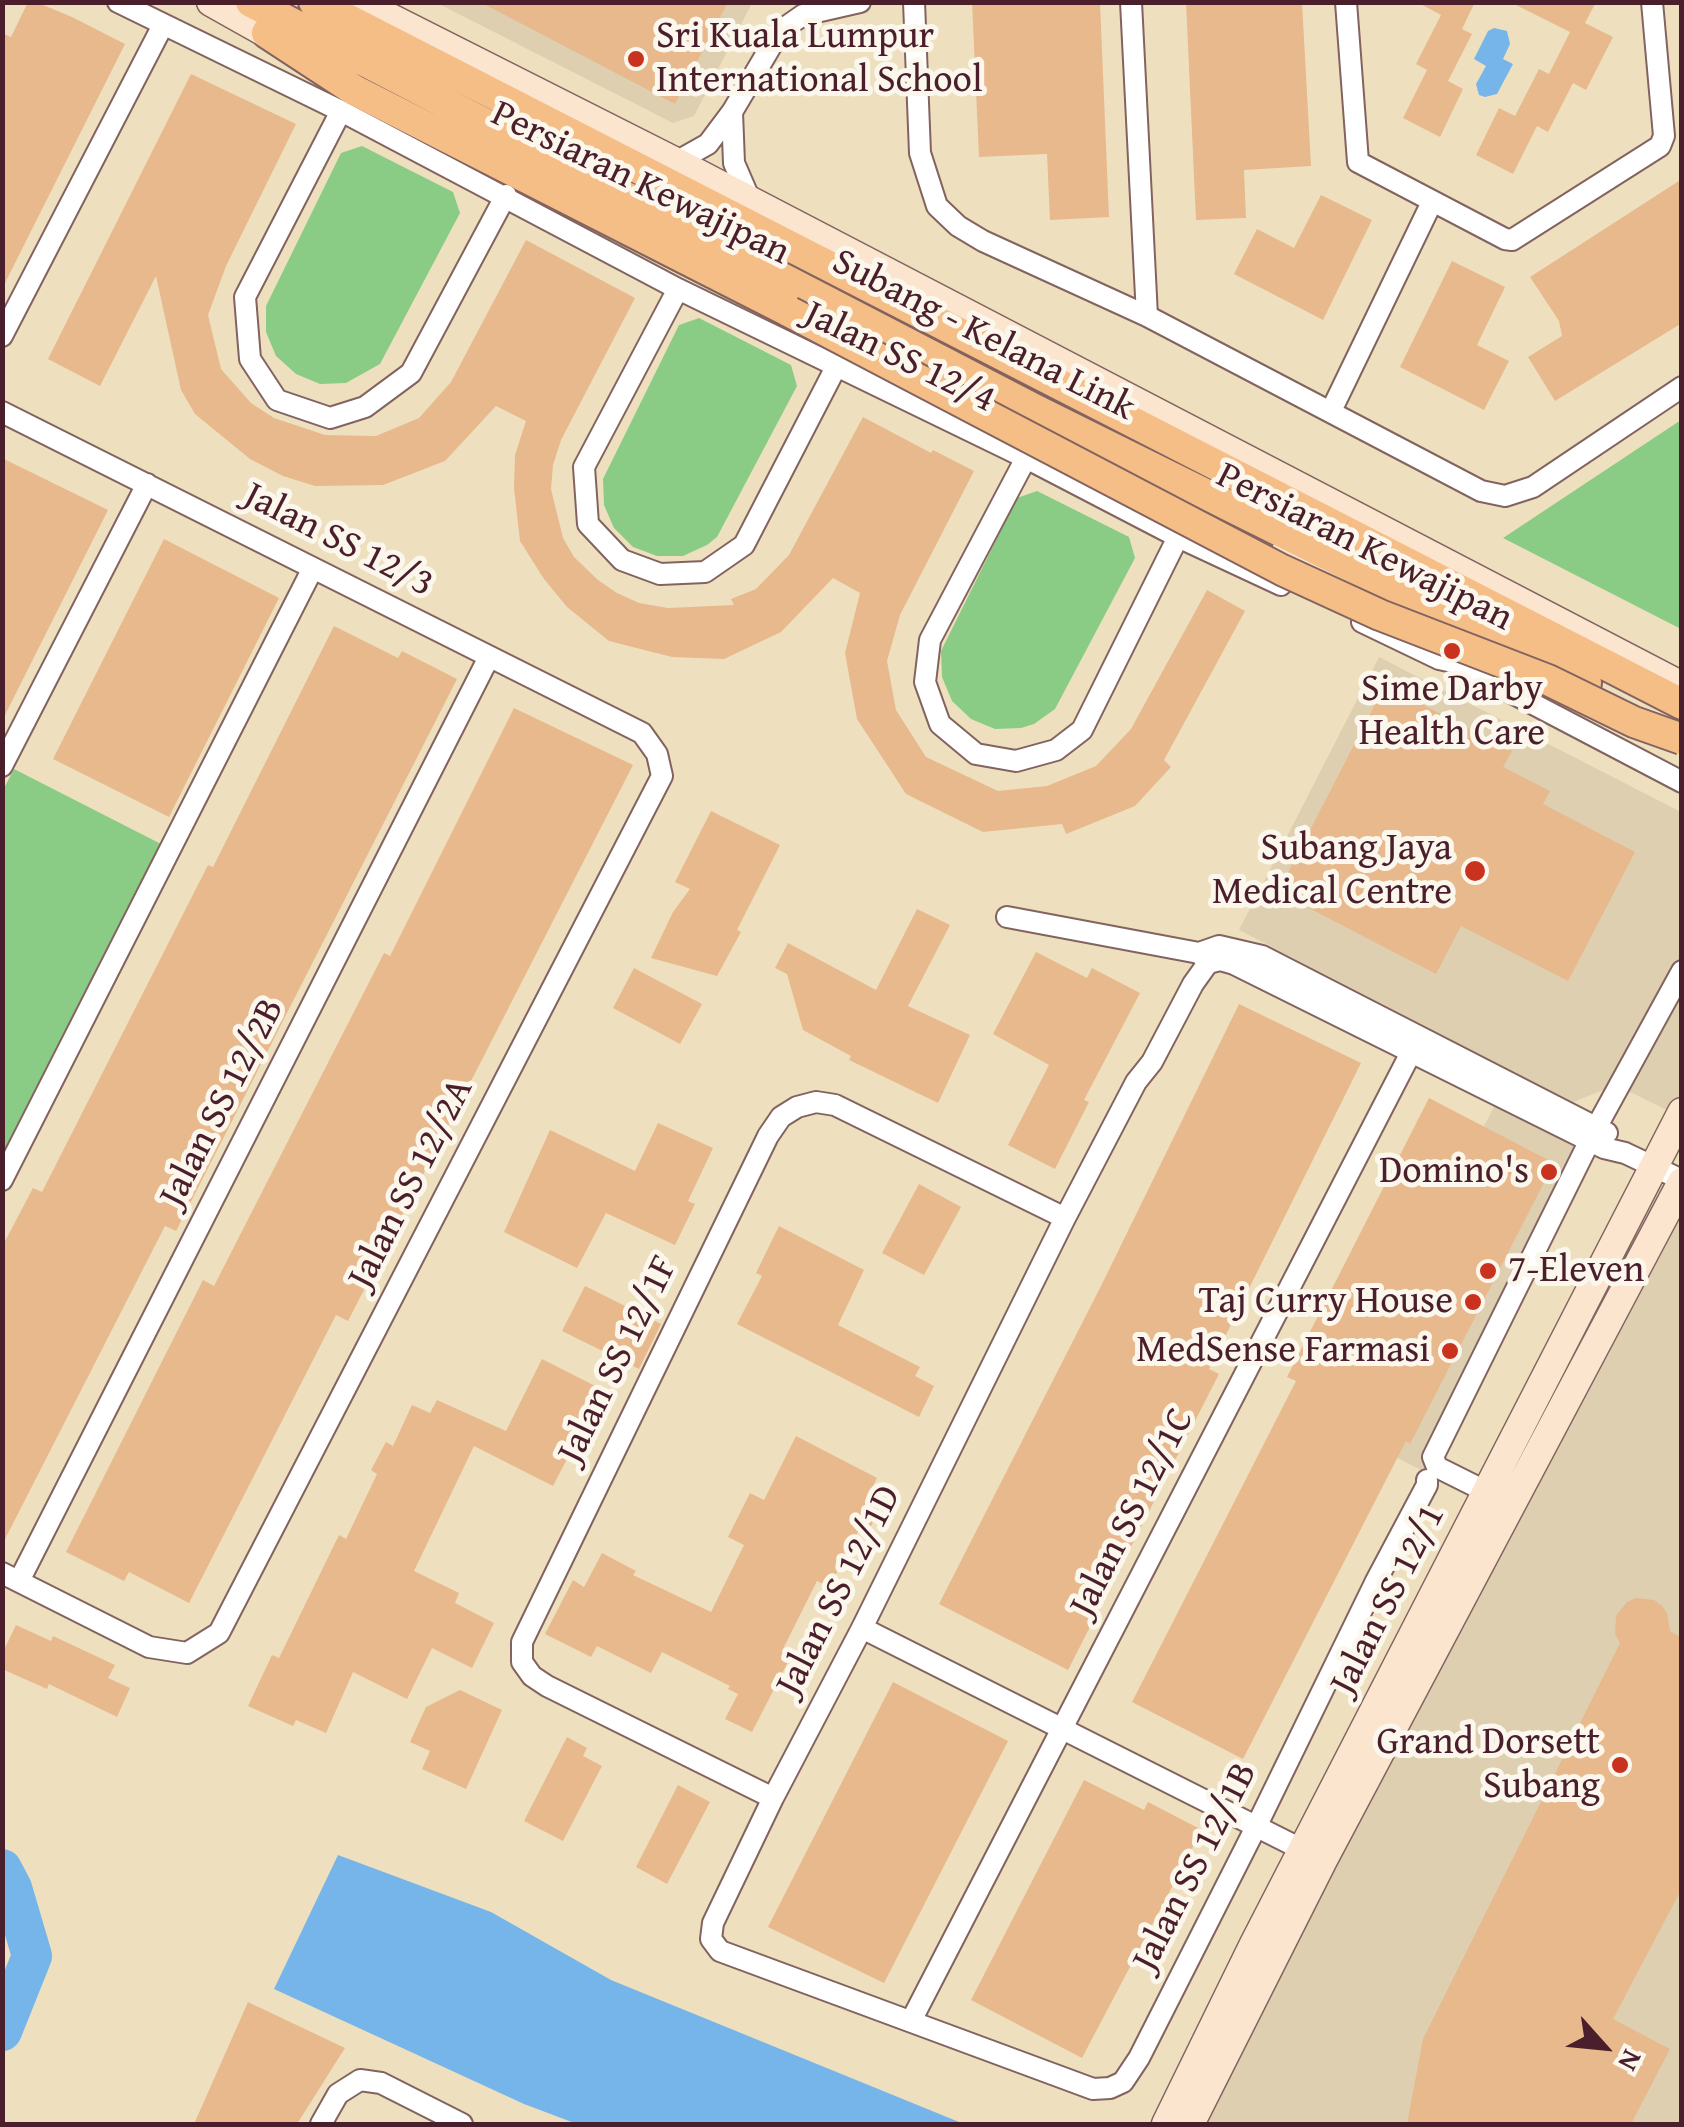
<!DOCTYPE html>
<style>
body{margin:0}
#map{position:relative;width:1684px;height:2127px;overflow:hidden;background:#eee0bf;font-family:"Gentium Book Plus",serif}
canvas{display:block}
.frame{position:absolute;inset:0;border:5px solid #4a1f2b;pointer-events:none}
.north{position:absolute;left:1554px;top:1997px;width:100px;height:100px;-webkit-text-stroke:8px #fbf7ec;paint-order:stroke;rotate:117deg;font-size:28px;font-weight:700;line-height:40px;text-align:center;color:#4a1f2b}
.north::after{content:'';display:block;margin:auto;width:35px;height:45px;background:#4a1f2b;clip-path:polygon(50% 0,100% 100%,50% 72%,0 100%)}
</style>
<div id="map">
<canvas width="1684" height="2127"></canvas>
<div class="frame"></div>
<div class="north">N</div>
</div>
<script>
const context = document.querySelector('canvas').getContext('2d');
context.lineJoin = 'round';
function paint(path, color) { context.fillStyle = color; context.fill(path, 'evenodd'); }
const poly = rows => new Path2D(rows.map(r => 'M' + r).join(''));
function trace(path, color, width, dash) { context.strokeStyle = color; context.lineWidth = width; context.lineCap = dash ? 'butt' : 'round'; context.setLineDash(dash || []); context.stroke(path); }
function label(font, color, halo, rows, align = 'center') {
  context.font = font + ' "Gentium Book Plus",serif'; context.lineWidth = 10; context.setLineDash([]); context.textBaseline = 'middle'; context.strokeStyle = halo; context.fillStyle = color; for (const [text, x, y, turn = 0] of rows) {
    context.save(); context.translate(x, y); context.rotate((+turn || 0) * Math.PI / 180); context.textAlign = isNaN(turn) ? turn : align; if (halo) context.strokeText(text, 0, 0); context.fillText(text, 0, 0); context.restore();
  }
}
paint(poly([
 [437,3,752,3,694,116,673,123],
 [1379,657,1681,812,1681,1117,1616,1085,1573,1102,1239,930],
 [1500,1095,1589,1143,1423,1471,1331,1424],
 [1681,1204,1681,2124,1205,2124,1365,1807]
]), '#decfb1');
paint(poly([
 [362,146,453,192,460,213,380,364,346,383,320,384,296,374,276,356,266,332,266,306,341,153],
 [699,318,791,365,797,386,717,537,707,545,683,556,657,556,633,547,614,528,604,505,603,479,679,325],
 [1681,420,1681,629,1503,538],
 [1037,491,1129,537,1135,558,1055,709,1034,724,1021,728,995,729,971,719,952,701,942,677,941,651,1017,498],
 [14,769,161,844,6,1148,2,1146,2,792]
]), '#8acc85');
paint(poly([
 [1494,28,1507,31,1510,44,1503,59,1513,64,1497,94,1485,97,1479,95,1476,84,1486,66,1474,59,1488,31],
 [338,1855,491,1912,611,1980,964,2124,577,2124,524,2104,274,1989]
]), '#75b5e9');
trace(poly([
 [2,1869,12,1888,32,1956,2,2031]
]), '#75b5e9', 40);
paint(poly([
 [28,2,36,2,72,17,125,44,2,289,2,33,11,37],
 [480,2,728,2,675,104],
 [972,2,1100,2,1109,217,1050,220,1047,154,979,157],
 [1186,2,1302,2,1311,166,1244,170,1246,218,1196,220],
 [1417,2,1475,2,1462,29,1472,34,1448,81,1463,89,1440,137,1403,118,1427,70,1416,64,1441,15],
 [1510,2,1596,2,1585,23,1613,37,1586,90,1573,83,1548,132,1537,126,1513,174,1476,155,1499,108,1515,116,1539,69,1549,74,1570,32],
 [191,74,296,124,226,266,208,315,221,369,251,403,274,418,325,435,376,436,419,418,451,382,526,240,635,298,561,440,553,465,551,489,563,538,574,557,598,580,617,593,639,603,668,608,734,605,731,599,756,589,789,555,863,417,931,453,933,450,974,471,900,615,887,661,896,710,926,757,998,791,1047,786,1096,766,1131,729,1207,590,1245,611,1164,760,1171,767,1135,806,1066,834,1062,824,983,832,906,794,857,719,845,653,860,593,833,578,781,632,724,659,672,657,609,641,567,607,544,579,520,541,514,488,515,455,526,421,496,406,445,461,383,485,315,486,283,476,250,459,195,414,181,390,156,276,100,386,48,359],
 [1682,179,1682,323,1555,401,1528,357,1562,336,1559,321,1530,277],
 [1321,195,1372,220,1323,320,1234,274,1257,229,1294,248],
 [1452,261,1505,287,1477,345,1509,361,1484,410,1400,367],
 [2,458,108,510,2,721],
 [164,539,279,598,169,817,53,759],
 [334,626,398,658,402,651,457,679,176,1231,165,1226,2,1545,2,1247,33,1188,42,1192,208,865,213,867],
 [1385,685,1512,751,1503,767,1550,791,1543,804,1635,852,1568,981,1461,926,1436,974,1278,892],
 [514,708,633,765,348,1321,336,1315,189,1603,129,1572,124,1581,66,1552,203,1280,214,1286,384,953,390,956],
 [711,811,780,845,737,930,741,932,717,976,651,958,673,912,690,889,675,882],
 [917,909,950,925,908,1006,970,1035,938,1103,849,1060,851,1056,803,1030,787,974,775,968,788,943,876,990],
 [1036,952,1087,978,1092,968,1140,993,1084,1100,1089,1102,1055,1169,1008,1145,1049,1065,993,1034],
 [634,968,702,1004,680,1044,613,1008],
 [1239,1004,1361,1063,1209,1369,1219,1374,1068,1670,939,1604,1102,1284],
 [1429,1098,1554,1163,1410,1444,1406,1441,1243,1759,1132,1702,1296,1381,1287,1377],
 [658,1123,713,1148,688,1201,695,1204,675,1245,606,1213,577,1268,504,1232,550,1130,635,1171],
 [919,1184,961,1207,924,1275,882,1253],
 [779,1226,864,1270,838,1325,920,1367,915,1376,934,1386,919,1417,737,1324,762,1276,756,1273],
 [585,1286,661,1324,639,1369,562,1331],
 [542,1359,611,1394,593,1431,584,1426,553,1486,474,1446,414,1571,459,1593,455,1603,494,1623,472,1668,432,1648,407,1699,353,1672,326,1733,296,1720,293,1726,248,1706,272,1655,279,1658,339,1535,346,1539,377,1474,371,1470,386,1442,393,1446,412,1405,430,1413,437,1400,506,1431],
 [796,1436,877,1478,865,1502,879,1510,869,1530,861,1526,829,1587,817,1581,782,1651,791,1656,752,1732,725,1719,738,1694,728,1689,730,1686,662,1652,651,1673,597,1646,591,1657,545,1634,573,1580,584,1587,602,1553,636,1571,633,1575,711,1612,744,1545,728,1537,750,1493,764,1500],
 [1636,1598,1654,1600,1662,1606,1667,1613,1670,1631,1682,1638,1682,1888,1613,2019,1670,2049,1631,2124,1407,2124,1423,2039,1620,1643,1615,1634,1616,1616,1627,1602],
 [16,1625,51,1641,53,1636,115,1665,108,1678,130,1688,117,1717,49,1684,47,1689,2,1669,2,1654],
 [893,1682,1008,1741,884,1983,768,1927],
 [460,1690,502,1710,466,1789,422,1769,430,1751,410,1742,426,1707],
 [567,1737,587,1748,583,1756,602,1766,563,1841,524,1821],
 [1084,1780,1144,1810,1148,1802,1202,1830,1082,2058,971,2000],
 [678,1785,710,1802,667,1884,636,1867],
 [248,2002,345,2048,297,2124,194,2124]
]), '#e7b98d');
const street = poly([
 [118,2,341,111,678,289,1026,458,1178,537,1281,585],
 [914,2,920,153,937,206,958,226,983,241,1147,316,1481,491,1505,496,1533,487,1682,387],
 [1131,2,1147,316],
 [1346,2,1358,162,1505,239,1512,240,1660,146,1664,136,1652,2],
 [341,111,245,297,250,359,277,400,330,418,365,407,411,373,506,195],
 [732,112,734,163,750,200],
 [676,162,708,144,732,112,780,31,803,15,860,2],
 [678,289,584,467,588,524,622,560,660,574,705,572,744,545,836,367],
 [2,336,163,25],
 [1331,411,1432,202],
 [2,412,642,733,657,754,662,776,219,1633,187,1653,149,1647,2,1573],
 [1026,458,930,640,925,682,940,724,976,754,1016,761,1056,750,1082,730,1178,537],
 [1362,622,1439,659,1453,662,1682,782],
 [2,766,147,484],
 [1007,917,1199,953,1207,961],
 [1199,953,1219,946,1262,956,1607,1133],
 [1208,963,1193,984,1152,1062,1136,1082,1065,1218,862,1628,773,1798,713,1923,711,1939,720,1951,1093,2089,1110,2088,1123,2082,1139,2058,1256,1827,1376,1581,1427,1485,1427,1480],
 [1208,963,1220,960,1234,964,1604,1148,1625,1153,1682,1180],
 [2,1180,313,568],
 [1495,1496,1437,1467,1433,1457,1596,1128,1682,971],
 [19,1581,489,657],
 [862,1628,1311,1854],
 [773,1798,547,1686,532,1676,522,1662,522,1642,768,1136,781,1117,797,1107,816,1102,835,1105,1065,1218],
 [911,2021,1419,1037],
 [321,2124,338,2094,360,2080,381,2083,462,2124]
]);
const secondary = poly([
 [211,2,284,43],
 [359,2,676,162,1682,686],
 [1286,551,1422,619],
 [1166,2124,1254,1944,1682,1112],
 [1190,2124,1323,1860,1682,1182]
]);
const primary = poly([
 [251,2,1034,409,1586,683],
 [314,2,1682,704],
 [267,33,354,90,790,312]
]);
trace(street, '#83635f', 24);
trace(secondary, '#83635f', 31);
trace(primary, '#83635f', 34);
trace(street, '#fff', 20);
trace(secondary, '#fbe5cf', 28);
trace(primary, '#f6be87', 30);
const primaryBridge = poly([
 [790,312,1282,570,1380,615,1548,680,1634,722,1682,739]
]);
trace(primaryBridge, '#83635f', 34, []);
trace(primaryBridge, '#f6be87', 30);
for (const [x, y, r, color] of [
 [636,59,10,"#c8321e"],
 [1452,651,10,"#c8321e"],
 [1475,871,12,"#c8321e"],
 [1549,1172,10,"#c8321e"],
 [1488,1271,10,"#c8321e"],
 [1473,1302,10,"#c8321e"],
 [1450,1351,10,"#c8321e"],
 [1620,1765,10,"#c8321e"]
]) { const dot = new Path2D(); dot.arc(x, y, r, 0, 2 * Math.PI); context.fillStyle = color; context.fill(dot); trace(dot, '#fbf7ec', 4); }
label('38px', '#4a1f2b', '#fbf7ec', [
 ["Sri Kuala Lumpur",656,37,"left"],
 ["International School",656,81,"left"],
 ["Sime Darby",1452,690,"center"],
 ["Health Care",1452,734,"center"],
 ["Subang Jaya",1452,849],
 ["Medical Centre",1452,893],
 ["Domino's",1529,1172],
 ["7-Eleven",1508,1271,"left"],
 ["Taj Curry House",1453,1302],
 ["MedSense Farmasi",1430,1351],
 ["Grand Dorsett",1600,1743],
 ["Subang",1600,1787]
], 'right');
label('38px', '#4a1f2b', '#fbf7ec', [
 ["Persiaran Kewajipan",640,184,26],
 ["Subang - Kelana Link",983,336,27],
 ["Jalan SS 12/4",899,358,26],
 ["Jalan SS 12/3",338,541,27],
 ["Persiaran Kewajipan",1364,548,27],
 ["Jalan SS 12/2B",223,1103,-63],
 ["Jalan SS 12/2A",412,1184,-63],
 ["Jalan SS 12/1F",619,1360,-64],
 ["Jalan SS 12/1C",1133,1513,-63],
 ["Jalan SS 12/1D",840,1591,-63],
 ["Jalan SS 12/1",1389,1600,-63],
 ["Jalan SS 12/1B",1196,1867,-63]
]);
</script>
